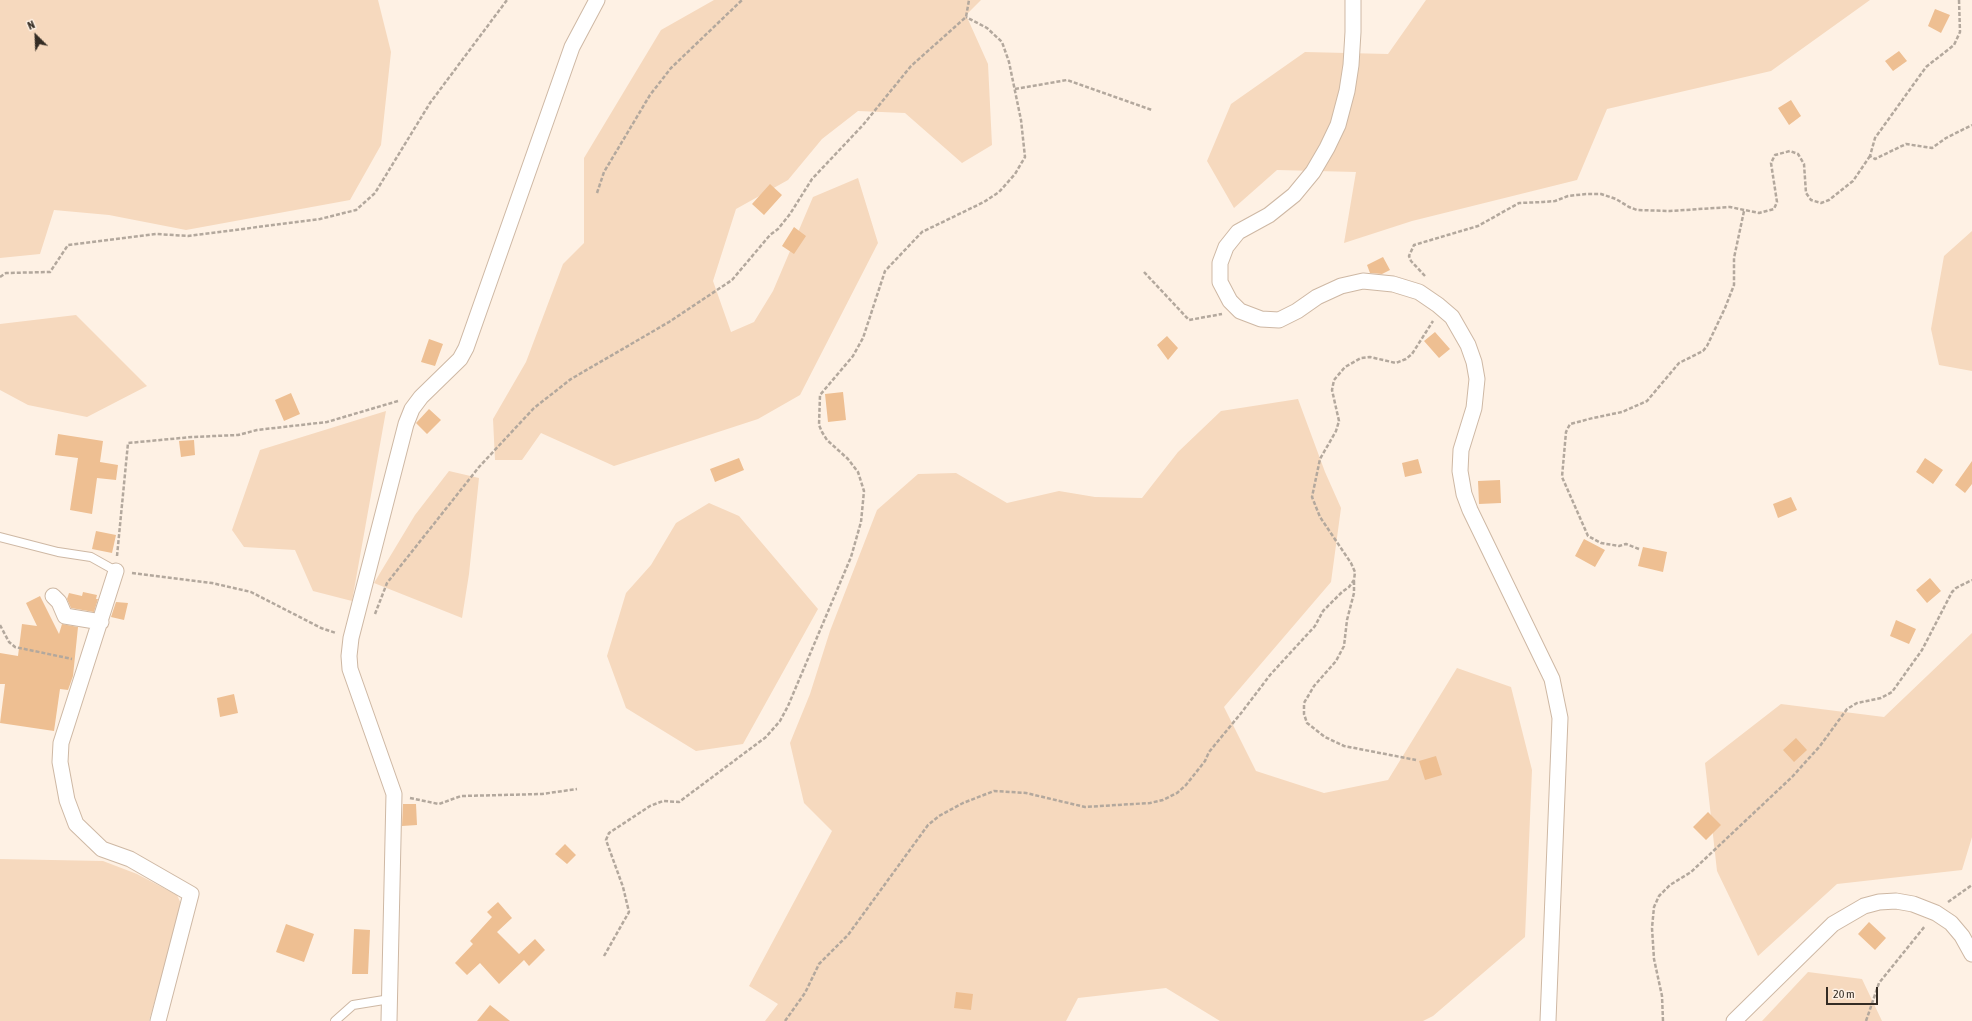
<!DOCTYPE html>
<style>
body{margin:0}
#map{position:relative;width:1972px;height:1021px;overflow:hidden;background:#fef1e4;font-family:"Asap Condensed",sans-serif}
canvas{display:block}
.north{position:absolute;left:16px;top:16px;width:40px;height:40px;-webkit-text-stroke:3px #fef1e4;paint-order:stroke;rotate:336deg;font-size:11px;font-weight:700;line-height:16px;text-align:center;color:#342c24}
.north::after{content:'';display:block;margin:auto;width:14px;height:18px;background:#342c24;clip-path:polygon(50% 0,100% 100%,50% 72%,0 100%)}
.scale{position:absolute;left:1826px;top:987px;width:52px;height:18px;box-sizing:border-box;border:2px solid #342c24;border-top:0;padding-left:5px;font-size:12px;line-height:14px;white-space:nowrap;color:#342c24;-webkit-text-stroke:3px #fef1e4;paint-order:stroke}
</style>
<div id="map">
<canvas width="1972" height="1021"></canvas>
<div class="north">N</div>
<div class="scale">20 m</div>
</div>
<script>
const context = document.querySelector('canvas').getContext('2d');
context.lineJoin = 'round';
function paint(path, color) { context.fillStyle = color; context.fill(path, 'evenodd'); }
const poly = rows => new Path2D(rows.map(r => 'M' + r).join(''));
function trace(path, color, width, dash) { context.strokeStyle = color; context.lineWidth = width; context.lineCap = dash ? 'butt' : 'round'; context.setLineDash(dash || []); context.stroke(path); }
paint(poly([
 [0,0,378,0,391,52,381,145,350,200,186,230,109,215,54,210,40,254,0,258],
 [714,0,981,0,966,15,988,64,992,145,962,163,905,113,858,111,822,139,788,180,736,209,713,281,731,332,754,322,773,291,813,197,858,178,878,243,800,395,758,419,614,466,541,433,522,460,495,460,493,419,526,362,563,264,584,243,584,158,661,30],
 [1426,0,1870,0,1771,71,1607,109,1577,180,1412,221,1344,243,1356,172,1277,170,1234,208,1207,161,1231,104,1305,52,1388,54],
 [1972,231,1972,371,1939,365,1931,329,1944,256],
 [76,315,147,386,87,417,28,405,0,390,0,324],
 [1298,399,1325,472,1341,508,1331,582,1224,707,1256,771,1324,793,1388,780,1457,668,1511,687,1532,770,1525,937,1433,1016,1423,1021,1220,1021,1166,988,1078,998,1066,1021,765,1021,778,1004,749,986,832,831,804,803,790,743,810,694,830,631,877,510,918,474,956,473,1007,503,1059,491,1095,497,1142,498,1178,452,1221,411],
 [386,411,352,601,313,591,295,550,244,547,232,530,260,450],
 [449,471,479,478,469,574,462,618,374,583,415,515],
 [709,503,739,516,818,609,743,744,696,751,626,708,607,656,626,593,651,565,676,523],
 [1972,633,1972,837,1962,870,1837,884,1758,956,1717,871,1705,763,1781,704,1884,717],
 [0,859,103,861,137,874,177,895,182,906,149,1021,0,1021],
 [1808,972,1862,979,1882,1021,1762,1021]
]), '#f6d9be');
paint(poly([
 [1935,9,1950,15,1941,33,1928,26],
 [1899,51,1907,61,1893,71,1885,61],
 [1791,100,1801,116,1789,125,1778,108],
 [770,184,782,195,764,215,752,204],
 [794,227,806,236,794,254,782,246],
 [1383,257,1390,270,1382,274,1370,273,1367,265],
 [1435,332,1450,349,1439,358,1424,341],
 [1167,336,1178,348,1168,360,1157,345],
 [429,339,443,344,435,366,421,362],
 [843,392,846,420,828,422,825,394],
 [291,393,300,414,284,421,275,400],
 [429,409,441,420,427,434,416,423],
 [58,434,103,441,100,462,118,465,116,480,97,478,92,514,70,510,78,458,55,455],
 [194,440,195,455,181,457,179,441],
 [739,458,744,470,715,482,710,469],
 [1925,458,1943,470,1933,484,1916,472],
 [1418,459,1422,473,1405,477,1402,463],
 [1972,461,1972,484,1965,493,1955,485],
 [1500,480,1501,503,1479,504,1478,481],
 [1791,497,1797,510,1778,518,1773,504],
 [96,531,116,535,112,553,92,549],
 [1584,539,1605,550,1595,567,1575,556],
 [1643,547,1667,552,1663,572,1638,566],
 [1930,578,1941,591,1927,603,1916,590],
 [83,592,97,595,96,599,98,599,94,612,71,608,67,599,69,593,82,596],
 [40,596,59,634,62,624,78,627,73,676,68,690,60,689,54,731,0,723,5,684,0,684,0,653,18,656,22,624,37,626,26,603],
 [116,602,128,603,124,620,111,617],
 [1896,620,1916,629,1909,644,1890,636],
 [234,694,238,713,220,717,217,698],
 [1796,738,1807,750,1794,762,1783,750],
 [1436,756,1442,775,1425,780,1419,761],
 [403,804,416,804,417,825,402,826],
 [1708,812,1721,825,1706,840,1693,827],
 [565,844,576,855,567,864,555,854],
 [498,902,512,918,497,932,519,954,535,939,545,950,529,966,524,960,499,984,480,963,467,975,455,963,473,944,470,941,492,917,487,912],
 [1869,922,1886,938,1875,950,1858,934],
 [286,924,314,934,304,962,276,952],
 [354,929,370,930,368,974,352,974],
 [956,992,973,994,971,1010,954,1008],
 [490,1005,510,1021,477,1021]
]), '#eebf92');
const lane = poly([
 [0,537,58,552,91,557,116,571],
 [335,1021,353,1005,390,999]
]);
const street = poly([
 [1353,0,1353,32,1351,65,1347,91,1338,125,1327,148,1313,172,1294,195,1269,215,1238,232,1226,247,1220,263,1220,282,1230,301,1240,311,1261,319,1279,320,1297,311,1317,297,1341,286,1363,281,1393,284,1419,292,1438,305,1452,317,1468,345,1474,362,1477,379,1474,408,1461,450,1460,471,1464,494,1470,510,1552,679,1560,718,1548,1021],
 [116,571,61,743,60,762,67,800,76,824,102,849,130,859,191,894,158,1021],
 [53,596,59,602,65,616,101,622],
 [389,1021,394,794,350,669,349,656,351,638,406,424,412,409,421,397,460,359,466,348,572,47,597,0],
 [1734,1021,1833,924,1864,906,1879,902,1896,901,1913,904,1936,913,1951,923,1962,936,1972,954]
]);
trace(lane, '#ceb8a4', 10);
trace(street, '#ceb8a4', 17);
trace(poly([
 [1959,0,1960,32,1954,45,1926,67,1875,138,1870,156,1875,159,1906,144,1932,148,1946,138,1972,125],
 [1015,89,1067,80,1152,110],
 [597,193,604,172,650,95,671,68,742,0],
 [1144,272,1189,320,1222,314],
 [1425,276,1411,261,1409,256,1414,245,1478,226,1519,203,1543,202,1555,201,1568,196,1586,194,1601,194,1616,199,1629,207,1637,210,1670,211,1730,207,1759,213,1774,209,1777,202,1771,163,1775,155,1790,151,1798,154,1804,164,1806,193,1811,200,1821,203,1829,200,1853,181,1870,156],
 [0,277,6,273,50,272,68,245,156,234,188,236,320,219,356,210,375,193,430,103,507,0],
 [1639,549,1626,544,1619,546,1601,543,1588,536,1562,477,1566,432,1570,424,1593,418,1622,412,1647,401,1679,363,1703,351,1707,346,1725,308,1734,285,1734,258,1744,211],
 [117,556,128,443,192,437,238,435,257,430,327,422,398,401],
 [132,573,212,583,251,592,321,628,336,633],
 [1354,581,1354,593,1347,620,1344,646,1336,661,1314,686,1304,703,1304,714,1307,723,1325,737,1344,746,1416,760],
 [375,614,387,583,479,467,534,408,571,379,669,322,732,280,770,235,778,229,790,214,812,179,863,125,911,66,966,17,969,0],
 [0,625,9,642,15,647,72,659],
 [410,798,439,804,461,796,542,794,577,789],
 [1948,902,1972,885],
 [604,956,629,912,623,887,606,840,609,833,650,806,663,801,679,802,766,737,780,721,788,706,851,557,861,522,864,491,858,472,848,459,827,440,822,432,819,425,820,395,853,356,863,338,885,271,922,232,984,202,999,192,1015,174,1025,157,1021,120,1009,62,1002,42,987,28,966,17],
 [785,1021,805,993,819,964,848,935,928,825,939,816,963,803,994,791,1026,793,1085,807,1150,803,1163,800,1177,793,1186,785,1205,761,1209,752,1242,712,1270,675,1315,626,1323,611,1342,592,1349,587,1354,580,1355,572,1351,563,1320,517,1312,497,1320,459,1336,431,1339,421,1332,390,1334,380,1345,367,1361,358,1370,357,1396,363,1406,359,1412,354,1433,321],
 [1663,1021,1662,996,1654,959,1652,928,1654,907,1659,896,1670,885,1691,872,1792,777,1820,746,1847,709,1857,703,1881,698,1892,692,1922,650,1952,592,1956,588,1972,580],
 [1866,1021,1879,983,1925,926]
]), '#b3a89d', 2.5, [4, 2]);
trace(lane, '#fff', 8);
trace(street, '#fff', 15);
</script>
